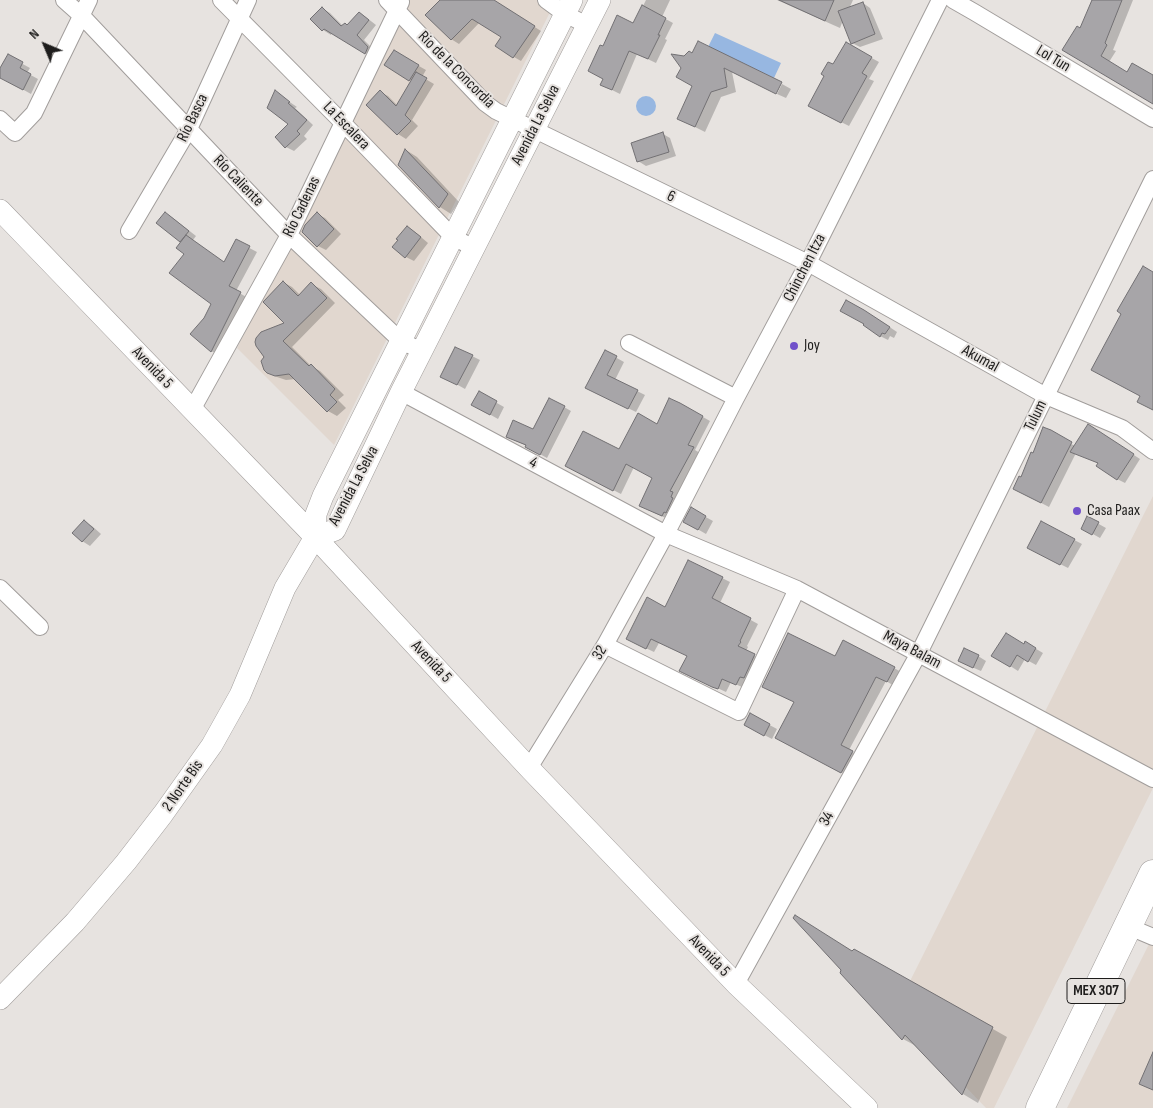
<!DOCTYPE html>
<meta charset="utf-8">
<style>
body{margin:0}
#map{position:relative;width:1153px;height:1108px;overflow:hidden;background:#e7e3e0;font-family:"Sofia Sans Condensed",sans-serif}
canvas{display:block}
.north{position:absolute;left:20px;top:20px;width:50px;height:50px;-webkit-text-stroke:4px #e7e3e0;paint-order:stroke;rotate:315deg;font-size:14px;font-weight:700;line-height:20px;text-align:center;color:#1e1d1c}
.north::after{content:'';display:block;margin:auto;width:18px;height:22px;background:#1e1d1c;clip-path:polygon(50% 0,100% 100%,50% 72%,0 100%)}
</style>
<div id="map">
<canvas width="1153" height="1108"></canvas>
<div class="north">N</div>
</div>
<script>
const context = document.querySelector('canvas').getContext('2d');
context.lineJoin = 'round';
function paint(path, color) { context.fillStyle = color; context.fill(path, 'evenodd'); }
const poly = rows => new Path2D(rows.map(r => 'M' + r).join(''));
function trace(path, color, width, dash) { context.strokeStyle = color; context.lineWidth = width; context.lineCap = dash ? 'butt' : 'round'; context.setLineDash(dash || []); context.stroke(path); }
function label(font, color, halo, rows, align = 'center') {
  context.font = font + ' "Sofia Sans Condensed",sans-serif'; context.lineWidth = 4; context.setLineDash([]); context.textBaseline = 'middle'; context.strokeStyle = halo; context.fillStyle = color; for (const [text, x, y, turn = 0] of rows) {
    context.save(); context.translate(x, y); context.rotate((+turn || 0) * Math.PI / 180); context.textAlign = isNaN(turn) ? turn : align; if (halo) context.strokeText(text, 0, 0); context.fillText(text, 0, 0); context.restore();
  }
}
paint(poly([
 [410,0,556,0,334,445,237,348],
 [1153,496,1153,788,994,1108,986,1108,894,1013],
 [1153,936,1153,1108,1067,1108]
]), '#e1d7cf');
paint(poly([
 [715,33,781,63,774,78,708,47],
 '636 106a10 10 0 1 1 20 0a10 10 0 1 1-20 0Z'
]), '#97b7e1');
paint(poly([
 [442,0,492,0,541,31,521,61,514,57,503,37,480,22,459,44,451,39],
 [646,0,670,0,662,17,673,23,665,39,667,40,656,63,637,54,620,94,610,89,605,79,604,47,634,24],
 [777,0,853,0,849,9,863,3,870,8,883,39,860,47,852,43,843,20,840,28],
 [1093,0,1133,0,1113,50,1116,51,1109,62,1127,74,1153,77,1153,102,1064,49,1081,30],
 [322,8,330,13,343,26,348,26,360,13,367,18,376,25,364,40,376,52,373,57,332,32,331,35,323,30,312,19],
 [698,43,775,93,732,72,736,92,721,97,705,132,679,119,694,85,683,68,685,57,692,54],
 [846,44,879,62,869,79,874,81,849,126,817,110,833,66],
 [394,52,426,70,422,77,434,84,412,120,418,126,406,139,398,134,368,105,380,92,388,96,397,105,412,81,386,65],
 [8,56,30,68,27,73,38,79,31,94,4,79,0,73],
 [782,84,791,89,786,98,777,94],
 [275,92,297,107,295,108,313,125,304,136,307,139,294,151,286,147,290,124],
 [663,134,670,138,676,156,646,166,638,161],
 [406,150,417,157,459,202,451,214,440,207,399,165],
 [166,214,173,218,196,236,193,240,224,263,236,241,257,252,236,291,248,298,219,355,211,351,205,318,212,304,186,253,182,242,181,241],
 [317,214,325,218,341,234,326,250,318,246,303,232],
 [407,228,415,232,428,243,414,261,406,257,394,247],
 [283,282,292,287,300,295,311,284,321,289,335,303,292,347,311,366,320,371,344,395,338,400,346,408,337,416,328,411,296,379,286,380,277,377,267,372,287,324],
 [873,316,897,332,894,338,890,336,888,340,880,336],
 [606,352,624,362,615,380,645,395,636,412,595,392],
 [472,356,480,360,465,389,449,380],
 [479,393,504,407,498,419,473,405],
 [550,399,571,411,547,458,527,447,527,446,514,440,534,430],
 [680,404,710,421,695,450,700,453,670,520,648,510,654,478,634,467,621,494,574,470,620,451,658,425],
 [1043,429,1075,446,1096,430,1140,459,1125,483,1117,479,1100,464,1076,453,1049,507,1022,493,1021,478,1033,454],
 [691,509,713,521,706,534,685,522],
 [1088,518,1106,528,1100,538,1082,528],
 [84,522,92,526,101,534,90,546,82,541],
 [1042,523,1082,544,1068,568,1036,552],
 [722,578,730,582,720,603,758,624,747,646,748,647,746,651,762,660,744,688,731,682,726,692,689,675,688,656,659,643,654,652,635,643,666,609],
 [1026,643,1043,653,1036,665,1025,659,1018,671,993,655,1024,645],
 [978,656,986,661,981,671,967,665],
 [835,658,894,668,903,673,896,687,886,681,849,750,861,757,851,777,785,743,795,702],
 [751,715,777,729,772,739,745,725],
 [854,950,1007,1037,978,1103,963,1094,918,1047,903,1039,841,973]
]), '#0003');
const building = poly([
 [440,0,494,0,535,26,513,58,495,46,501,37,472,19,451,40,425,15,440,0],
 [779,0,834,0,825,21,779,0],
 [1092,0,1122,0,1105,43,1107,45,1101,56,1127,72,1132,63,1153,75,1153,104,1062,50,1077,26,1080,28,1092,0],
 [863,2,875,34,851,44,838,11,863,2],
 [642,5,666,18,658,35,660,35,648,59,629,51,612,90,600,85,603,79,588,71,600,45,603,46,617,15,633,23,642,5],
 [322,7,341,26,345,23,347,25,359,12,369,20,357,35,368,47,365,54,324,29,322,31,310,19,322,7],
 [698,41,782,82,776,94,724,68,727,87,711,92,695,127,677,119,692,86,676,77,681,68,671,54,684,56,689,51,692,53,698,41],
 [846,42,872,57,862,73,867,76,841,123,808,106,824,76,821,74,828,62,833,64,846,42],
 [394,50,419,65,409,81,384,65,394,50],
 [8,54,23,62,20,68,31,74,23,90,0,78,0,68,8,54],
 [416,72,427,78,405,115,411,121,397,135,366,105,380,90,396,106,416,72],
 [275,90,290,102,288,103,307,120,297,131,300,134,285,148,275,137,288,124,267,108,275,90],
 [663,132,669,152,637,162,631,143,663,132],
 [405,149,448,194,439,208,398,165,405,149],
 [165,212,189,231,180,242,156,223,165,212],
 [317,212,334,229,317,247,302,232,305,225,317,212],
 [407,226,421,237,405,258,392,247,398,240,396,239,407,226],
 [186,235,224,262,236,239,250,246,229,286,241,292,211,352,190,334,204,318,211,304,169,273,184,254,176,248,186,235],
 [1143,266,1153,272,1153,410,1137,402,1140,396,1091,370,1121,314,1117,311,1143,266],
 [283,281,298,296,311,282,327,298,283,341,309,366,311,364,335,389,330,395,337,402,327,412,289,374,275,376,267,373,264,370,261,361,264,357,256,346,255,342,256,338,261,332,284,323,263,302,283,281],
 [846,300,864,310,890,327,885,334,882,333,880,337,863,325,864,324,840,311,846,300],
 [455,347,473,355,457,385,440,377,455,347],
 [605,350,617,356,607,375,638,390,628,409,585,388,605,350],
 [479,391,497,401,490,415,471,405,479,391],
 [549,398,565,406,540,455,525,447,526,445,506,437,513,420,533,429,549,398],
 [669,398,680,403,703,416,688,445,694,447,670,491,673,492,671,497,673,498,666,513,664,512,662,516,639,506,652,478,626,464,613,491,565,466,583,431,619,449,638,413,657,424,669,398],
 [1088,424,1134,454,1117,480,1096,466,1098,463,1070,452,1088,424],
 [1043,427,1051,430,1072,442,1041,503,1013,489,1019,476,1021,477,1031,452,1033,453,1043,427],
 [691,507,706,516,698,530,683,522,691,507],
 [1087,516,1099,522,1092,535,1081,529,1087,516],
 [84,520,94,529,82,542,72,533,84,520],
 [1041,521,1075,539,1060,565,1027,548,1041,521],
 [688,560,723,577,712,598,751,618,740,641,741,642,738,646,755,654,744,678,740,677,736,685,722,679,718,689,712,687,679,671,687,656,651,639,646,649,626,639,647,597,665,607,688,560],
 [788,633,835,656,843,640,895,667,887,682,876,677,841,745,853,751,841,773,775,738,794,702,762,687,788,633],
 [1006,633,1024,644,1025,641,1036,648,1028,662,1017,655,1010,667,991,656,1006,633],
 [964,648,979,655,973,668,958,661,964,648],
 [750,713,770,724,764,736,744,725,750,713],
 [795,915,852,951,854,949,993,1027,962,1095,905,1035,902,1040,840,973,841,970,793,918,795,915],
 [1153,1052,1153,1090,1139,1084,1153,1052]
]);
paint(building, '#a7a5a8');
trace(building, '#727073', 1);
const minor = poly([
 [64,0,82,16,289,235,401,341,422,351],
 [221,0,342,122,453,237,474,248],
 [387,0,485,103,496,111,808,263,1046,396,1122,428,1153,451],
 [546,0,565,14,587,25],
 [953,0,974,12,1153,119],
 [0,119,15,133,34,113,89,0],
 [129,231,189,129,248,0],
 [629,343,736,398],
 [401,392,666,534,797,589,1153,779],
 [192,410,289,235,401,2],
 [0,588,40,627],
 [605,645,739,712,797,589],
 [529,768,605,645,666,534,736,398,808,263,940,0],
 [1127,926,1153,937],
 [736,984,919,653,1153,179]
]);
const tertiary = poly([
 [0,210,315,537,529,768,736,984,867,1108],
 [315,537,335,530,401,392,600,0],
 [0,999,75,922,126,862,163,814,212,745,240,695,285,588,315,537,316,514,323,496,572,0]
]);
const trunk = poly([
 [1040,1108,1153,874]
]);
trace(minor, '#a19d9b', 18);
trace(tertiary, '#a19d9b', 22);
trace(trunk, '#a19d9b', 29);
trace(minor, '#fff', 16);
trace(tertiary, '#fff', 21);
trace(trunk, '#fff', 28);
for (const [x, y, r, color] of [
 [794,346,5,"#7151ca"],
 [1077,511,5,"#7151ca"]
]) { const dot = new Path2D(); dot.arc(x, y, r, 0, 2 * Math.PI); context.fillStyle = color; context.fill(dot); trace(dot, '#e7e3e0', 2); }
for (const [x, y, w] of [
 [1096,991,58]
]) { const box = new Path2D(); box.roundRect(x - w / 2, y - 12.5, w, 25, 4); context.fillStyle = '#e7e3e0'; context.fill(box); trace(box, '#1e1d1c', 1); }
label('bold 15px', '#1e1d1c', null, [
 ["MEX 307",1096,991]
]);
label('16px', '#1e1d1c', '#e7e3e0', [
 ["Lol Tun",1053,59,31],
 ["Rio de la Concordia",456,70,45],
 ["Río Basca",193,118,-64],
 ["Avenida La Selva",536,125,-63],
 ["La Escalera",346,126,46],
 ["Río Caliente",238,181,46],
 ["6",671,197,26],
 ["Río Cadenas",302,207,-64],
 ["Chinchen Itza",805,268,-63],
 ["Akumal",980,359,29],
 ["Avenida 5",152,368,46],
 ["Tulum",1036,416,-64],
 ["4",533,463,28],
 ["Avenida La Selva",354,486,-62],
 ["Maya Balam",912,650,28],
 ["32",600,653,-59],
 ["Avenida 5",431,662,47],
 ["2 Norte Bis",183,786,-55],
 ["34",827,819,-61],
 ["Avenida 5",709,956,46]
]);
label('16px', '#1e1d1c', '#e7e3e0', [
 ["Joy",804,346],
 ["Casa Paax",1087,511]
], 'left');
</script>
